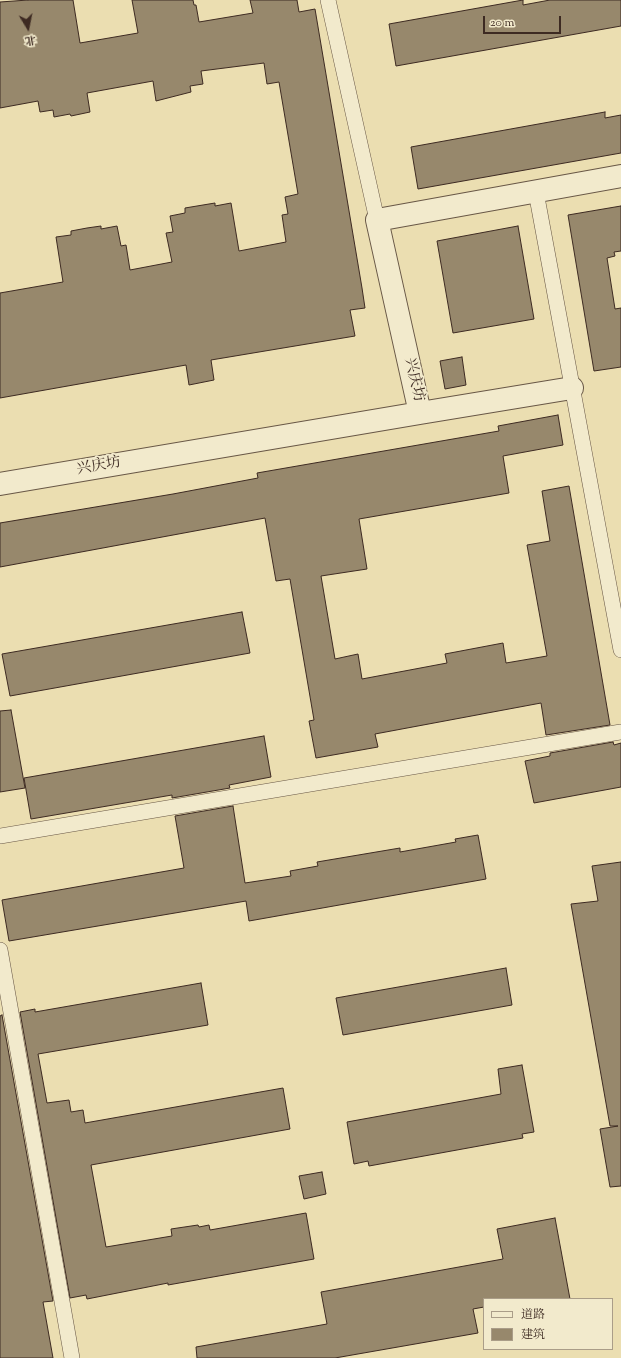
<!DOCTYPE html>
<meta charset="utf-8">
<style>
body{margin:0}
#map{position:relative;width:621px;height:1358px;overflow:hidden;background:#ebdeb1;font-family:"Sorts Mill Goudy","Noto Serif SC",serif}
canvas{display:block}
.legend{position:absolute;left:483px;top:1298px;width:130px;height:52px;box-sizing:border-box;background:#f2eacc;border:1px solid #aa9d88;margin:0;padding:5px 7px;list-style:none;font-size:12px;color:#3d2a22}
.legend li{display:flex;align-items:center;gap:8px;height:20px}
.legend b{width:20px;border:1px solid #aa9d88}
.north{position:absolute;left:8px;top:8px;width:40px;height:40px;-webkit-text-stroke:3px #f2eacc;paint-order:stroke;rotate:170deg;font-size:11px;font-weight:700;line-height:16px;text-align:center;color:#3d2a22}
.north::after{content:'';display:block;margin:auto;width:14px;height:18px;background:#3d2a22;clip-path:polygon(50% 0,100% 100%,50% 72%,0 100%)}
.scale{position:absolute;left:483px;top:16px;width:78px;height:18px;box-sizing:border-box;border:2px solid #3d2a22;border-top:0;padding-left:5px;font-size:12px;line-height:14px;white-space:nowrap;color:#3d2a22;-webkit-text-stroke:3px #f2eacc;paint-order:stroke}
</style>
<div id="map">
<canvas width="621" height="1358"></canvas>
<ul class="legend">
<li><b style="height:5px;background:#f2eacc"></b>道路</li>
<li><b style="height:11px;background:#97886c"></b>建筑</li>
</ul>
<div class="north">北</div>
<div class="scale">20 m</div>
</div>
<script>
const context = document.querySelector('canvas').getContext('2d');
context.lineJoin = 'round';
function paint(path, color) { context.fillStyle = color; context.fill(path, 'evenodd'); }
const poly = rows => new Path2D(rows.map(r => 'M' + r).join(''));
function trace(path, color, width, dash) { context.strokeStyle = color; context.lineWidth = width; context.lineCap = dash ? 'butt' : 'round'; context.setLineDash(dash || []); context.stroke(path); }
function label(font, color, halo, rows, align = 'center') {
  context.font = font + ' "Sorts Mill Goudy","Noto Serif SC",serif'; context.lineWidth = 3.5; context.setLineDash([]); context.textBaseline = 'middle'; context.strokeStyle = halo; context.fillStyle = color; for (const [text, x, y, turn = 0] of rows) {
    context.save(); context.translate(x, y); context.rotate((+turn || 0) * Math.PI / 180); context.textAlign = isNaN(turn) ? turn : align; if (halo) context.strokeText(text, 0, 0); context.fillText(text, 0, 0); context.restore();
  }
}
const building = poly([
 [28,0,73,0,80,43,138,33,132,0,193,0,194,5,196,5,199,22,253,13,250,0,297,0,299,12,315,9,362,288,365,308,350,310,355,336,211,360,214,380,189,385,186,365,0,398,0,293,63,282,56,237,71,235,71,231,87,228,101,226,101,229,117,226,121,246,126,245,130,270,172,262,166,233,173,232,170,216,185,213,185,208,215,203,215,206,231,203,239,251,286,242,282,215,288,214,285,197,298,194,279,82,267,84,264,63,201,71,203,84,190,86,191,92,156,101,153,81,87,93,90,112,71,116,70,114,54,117,53,110,40,112,38,101,0,108,0,2,28,0],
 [523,0,523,5,550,0,621,0,621,26,396,66,389,24,523,0],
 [605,112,605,118,621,115,621,153,418,189,411,147,605,112],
 [621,206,621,251,614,252,615,256,607,258,615,309,621,308,621,367,594,371,568,215,621,206],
 [518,226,534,319,453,333,437,241,518,226],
 [462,357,466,385,445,389,440,361,462,357],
 [558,415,563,445,503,456,509,493,359,519,367,569,321,576,335,659,358,654,362,679,447,663,445,654,503,643,506,663,547,656,527,545,550,541,542,491,569,486,610,725,546,735,541,703,375,734,378,747,316,758,309,721,314,720,290,579,276,581,265,518,0,567,0,523,173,494,258,478,257,473,499,431,498,426,558,415],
 [242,612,250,653,10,696,2,654,242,612],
 [11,710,25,788,0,792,0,711,11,710],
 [264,736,271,777,229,785,230,788,172,798,172,795,31,819,24,778,264,736],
 [613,742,614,745,621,743,621,787,534,803,525,761,550,756,550,753,613,742],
 [233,806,245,883,291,876,290,871,318,866,317,862,400,848,400,852,456,842,455,839,478,835,486,879,249,921,246,901,9,941,2,900,184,868,175,816,233,806],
 [621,862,621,1186,610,1187,600,1129,618,1126,610,1126,571,904,598,901,592,866,621,862],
 [506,968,512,1005,343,1035,336,998,506,968],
 [201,983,208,1025,38,1054,47,1103,69,1100,71,1112,83,1110,85,1123,283,1088,290,1129,91,1165,106,1247,172,1236,171,1229,198,1225,199,1227,209,1225,210,1230,306,1213,314,1259,168,1285,168,1283,87,1299,86,1295,70,1298,20,1012,35,1009,35,1012,201,983],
 [2,1015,53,1301,43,1302,53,1358,0,1358,0,1016,2,1015],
 [522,1065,534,1132,522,1134,523,1138,369,1166,368,1161,354,1164,347,1122,501,1094,498,1069,522,1065],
 [322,1172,326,1194,304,1199,299,1176,322,1172],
 [555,1218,570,1299,484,1299,484,1307,473,1309,478,1333,335,1358,197,1358,196,1347,327,1324,321,1292,503,1259,497,1229,555,1218]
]);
paint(building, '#97886c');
trace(building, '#3d2a22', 1);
const lane = poly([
 [328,0,377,220],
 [536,192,621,650],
 [0,836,621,732],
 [0,950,72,1358]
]);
const street = poly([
 [420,413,572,388],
 [0,484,420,413,377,220,621,176]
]);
trace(lane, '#685746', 16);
trace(street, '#685746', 24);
trace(lane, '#f2eacc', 15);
trace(street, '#f2eacc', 22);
label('15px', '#3d2a22', '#f2eacc', [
 ["兴庆坊",413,380,77],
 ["兴庆坊",99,467,-10]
]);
</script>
